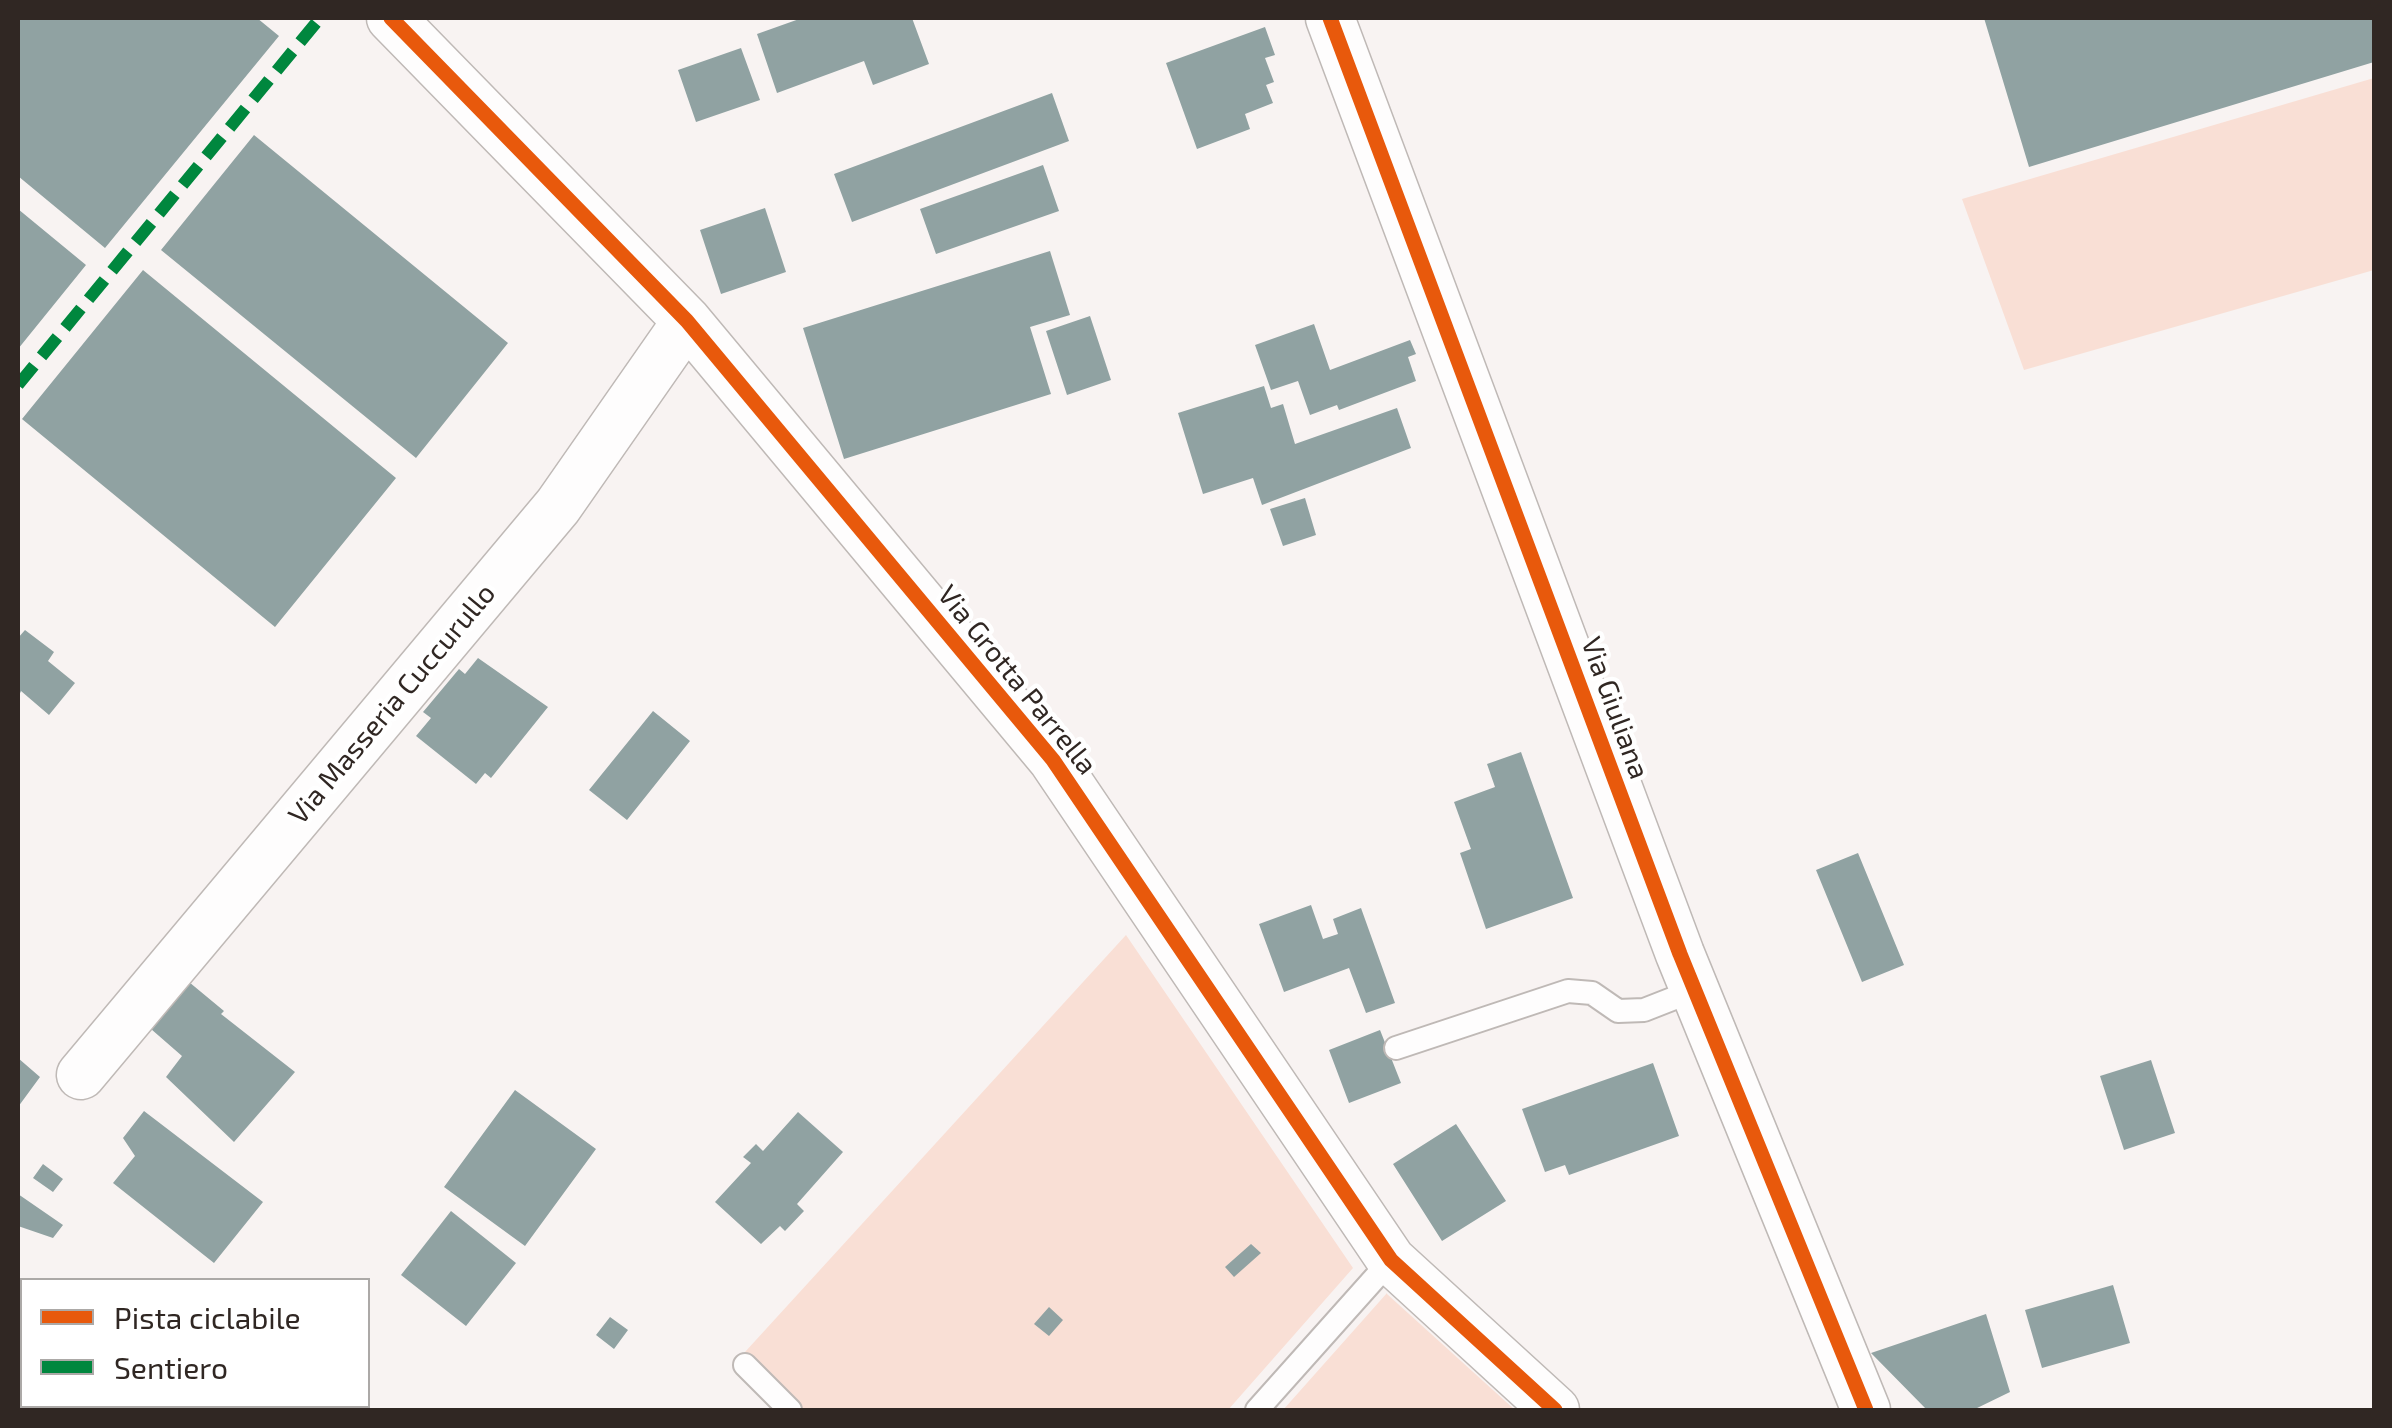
<!DOCTYPE html>
<style>
body{margin:0}
#map{position:relative;width:2392px;height:1428px;overflow:hidden;background:#f8f3f2;font-family:"Exo 2",sans-serif}
canvas{display:block}
.frame{position:absolute;inset:0;border:20px solid #302723;pointer-events:none}
.legend{position:absolute;left:20px;top:1278px;width:350px;height:130px;box-sizing:border-box;background:#fff;border:2px solid #aca9a7;margin:0;padding:12px 18px;list-style:none;font-size:30px;color:#302723}
.legend li{display:flex;align-items:center;gap:20px;height:50px}
.legend b{width:50px;border:2px solid #aca9a7}
</style>
<div id="map">
<canvas width="2392" height="1428"></canvas>
<div class="frame"></div>
<ul class="legend">
<li><b style="height:12px;background:#e8590c"></b>Pista ciclabile</li>
<li><b style="height:12px;background:#00873e"></b>Sentiero</li>
</ul>
</div>
<script>
const context = document.querySelector('canvas').getContext('2d');
context.lineJoin = 'round';
function paint(path, color) { context.fillStyle = color; context.fill(path, 'evenodd'); }
const poly = rows => new Path2D(rows.map(r => 'M' + r).join(''));
function trace(path, color, width, dash) { context.strokeStyle = color; context.lineWidth = width; context.lineCap = dash ? 'butt' : 'round'; context.setLineDash(dash || []); context.stroke(path); }
function label(font, color, halo, rows, align = 'center') {
  context.font = font + ' "Exo 2",sans-serif'; context.lineWidth = 9; context.setLineDash([]); context.textBaseline = 'middle'; context.strokeStyle = halo; context.fillStyle = color; for (const [text, x, y, turn = 0] of rows) {
    context.save(); context.translate(x, y); context.rotate((+turn || 0) * Math.PI / 180); context.textAlign = isNaN(turn) ? turn : align; if (halo) context.strokeText(text, 0, 0); context.fillText(text, 0, 0); context.restore();
  }
}
paint(poly([
 [2374,78,2374,270,2024,370,1962,199],
 [1126,935,1353,1268,1228,1410,805,1410,745,1352],
 [1387,1293,1387,1294,1515,1410,1283,1410]
]), '#f9dfd5');
paint(poly([
 [18,18,257,18,279,36,105,248,18,176],
 [802,18,912,18,929,64,873,85,864,61,777,93,757,34],
 [1984,18,2374,18,2374,62,2029,167],
 [1265,27,1275,55,1265,58,1274,82,1266,85,1273,103,1245,114,1250,129,1197,149,1166,63],
 [741,48,760,100,696,122,678,70],
 [1052,93,1069,141,852,222,834,174],
 [254,135,508,343,416,458,161,250],
 [1043,165,1059,211,936,254,920,209],
 [765,208,786,272,721,294,700,230],
 [18,209,86,265,18,349],
 [1050,251,1070,315,1030,327,1051,394,844,459,803,328],
 [143,270,396,478,275,627,22,419],
 [1090,316,1111,380,1067,395,1046,331],
 [1314,324,1330,370,1410,340,1416,354,1408,357,1416,381,1339,410,1337,405,1310,415,1298,381,1271,390,1255,345],
 [1264,386,1271,408,1283,404,1295,444,1397,408,1411,448,1262,505,1253,478,1203,494,1178,413],
 [1305,498,1316,535,1283,546,1270,509],
 [25,630,54,652,48,661,75,683,49,715,21,691,18,698,18,638],
 [478,658,548,707,491,778,485,773,476,784,416,736,431,718,423,712,459,669,465,674],
 [653,711,690,741,627,820,589,790],
 [1521,752,1573,898,1486,929,1460,853,1471,849,1454,802,1495,787,1487,764],
 [1858,853,1904,965,1862,982,1816,870],
 [1311,905,1323,939,1338,934,1333,919,1361,908,1395,1003,1366,1013,1349,968,1284,992,1259,924],
 [189,982,224,1011,221,1014,295,1072,234,1142,166,1077,182,1056,151,1029],
 [1380,1030,1401,1083,1349,1103,1329,1050],
 [18,1058,40,1077,18,1107],
 [2151,1060,2175,1133,2124,1150,2100,1076],
 [1653,1063,1679,1136,1569,1175,1565,1165,1545,1172,1522,1109],
 [515,1090,596,1149,525,1246,444,1187],
 [144,1111,263,1202,214,1263,113,1183,135,1156,123,1138],
 [798,1112,843,1152,797,1204,804,1211,785,1231,780,1226,761,1244,715,1202,751,1163,743,1157,756,1144,763,1151],
 [1456,1124,1506,1201,1442,1241,1393,1164],
 [43,1164,63,1179,53,1192,33,1178],
 [18,1194,63,1225,53,1238,18,1226],
 [451,1211,516,1263,466,1326,401,1275],
 [1251,1244,1261,1253,1234,1277,1225,1267],
 [2113,1285,2130,1343,2042,1368,2025,1310],
 [1049,1307,1063,1320,1049,1336,1034,1324],
 [1986,1314,2010,1392,1973,1410,1927,1410,1871,1353],
 [610,1317,628,1330,614,1349,596,1335],
 [22,1327,22,1386,18,1383,18,1333]
]), '#90a2a2');
const lane = poly([
 [1396,1048,1568,991,1592,993,1618,1011,1644,1010,1695,990],
 [745,1365,790,1410],
 [1257,1410,1391,1260]
]);
const street = poly([
 [391,18,687,321,1053,760,1391,1260,1555,1410],
 [1330,18,1680,954,1866,1410],
 [81,1075,558,506,687,321]
]);
trace(lane, '#bfb9b6', 26);
trace(street, '#bfb9b6', 51);
trace(lane, '#fefdfd', 22);
trace(street, '#fefdfd', 48);
trace(poly([
 [18,385,320,18]
]), '#00873e', 12, [25, 12]);
trace(poly([
 [391,18,687,321,1053,760,1391,1260,1555,1410],
 [1330,18,1680,954,1866,1410]
]), '#e8590c', 15);
label('28px', '#302723', '#fff', [
 ["Via Grotta Parrella",1017,680,51],
 ["Via Masseria Cuccurullo",392,704,-50],
 ["Via Giuliana",1615,708,70]
]);
</script>
